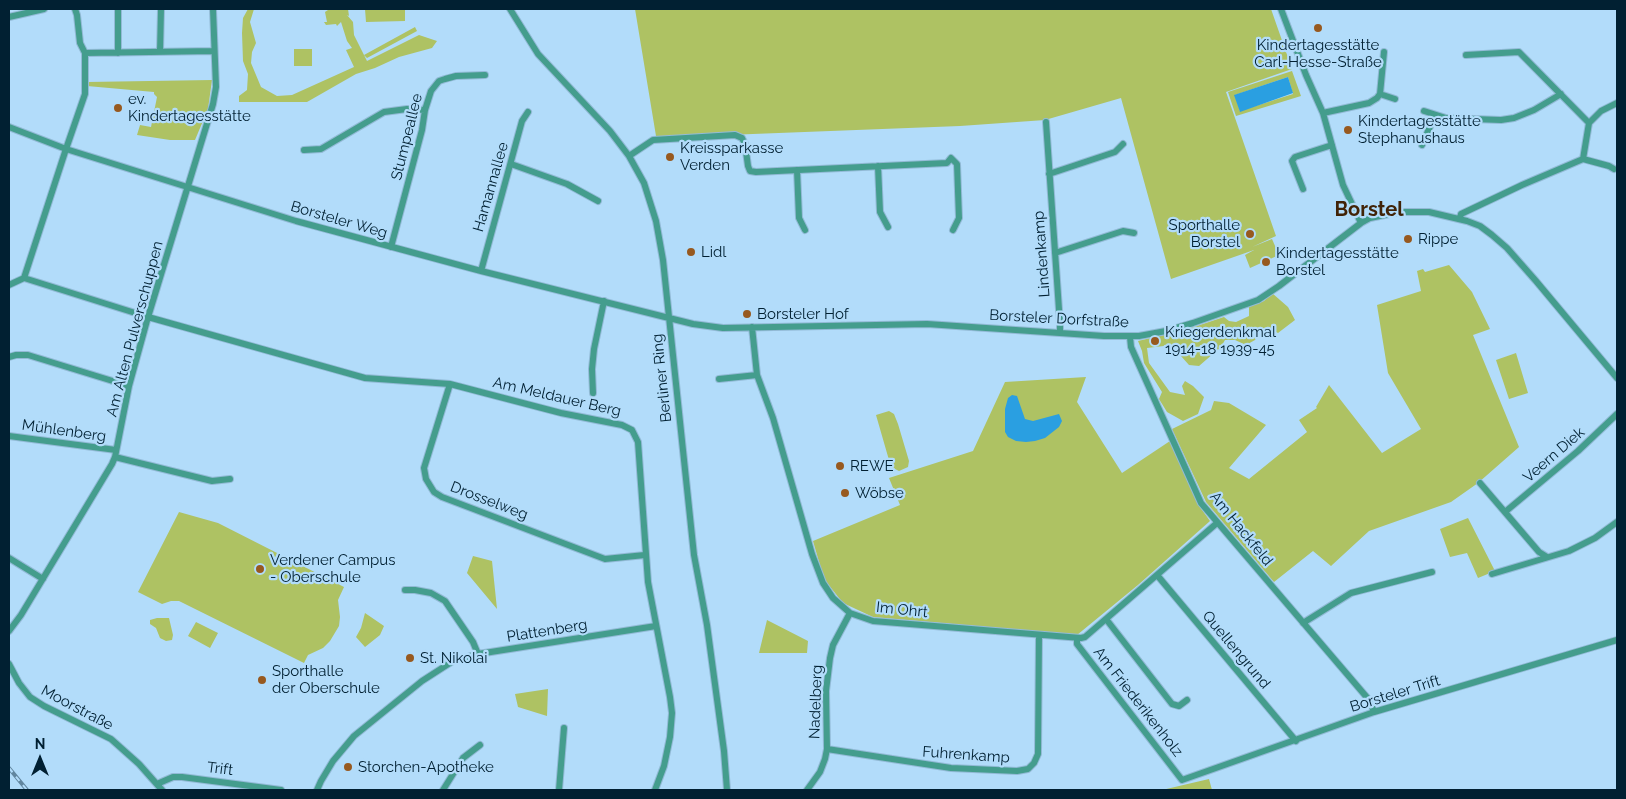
<!DOCTYPE html>
<meta charset="utf-8">
<style>
body{margin:0}
#map{position:relative;width:1626px;height:799px;overflow:hidden;background:#b2dcfa;font-family:Raleway,sans-serif}
canvas{display:block}
.frame{position:absolute;inset:0;border:10px solid #012032;pointer-events:none}
.north{position:absolute;left:15px;top:734px;width:50px;height:50px;-webkit-text-stroke:4px #b2dcfa;paint-order:stroke;rotate:0deg;font-size:14px;font-weight:700;line-height:20px;text-align:center;color:#012032}
.north::after{content:'';display:block;margin:auto;width:18px;height:22px;background:#012032;clip-path:polygon(50% 0,100% 100%,50% 72%,0 100%)}
</style>
<div id="map">
<canvas width="1626" height="799"></canvas>
<div class="frame"></div>
<div class="north">N</div>
</div>
<script>
const context = document.querySelector('canvas').getContext('2d');
context.lineJoin = 'round';
function paint(path, color) { context.fillStyle = color; context.fill(path, 'evenodd'); }
const poly = rows => new Path2D(rows.map(r => 'M' + r).join(''));
function trace(path, color, width, dash) { context.strokeStyle = color; context.lineWidth = width; context.lineCap = dash ? 'butt' : 'round'; context.setLineDash(dash || []); context.stroke(path); }
function label(font, color, halo, rows, align = 'center') {
  context.font = font + ' Raleway,sans-serif'; context.lineWidth = 4.5; context.setLineDash([]); context.textBaseline = 'middle'; context.strokeStyle = halo; context.fillStyle = color; for (const [text, x, y, turn = 0] of rows) {
    context.save(); context.translate(x, y); context.rotate((+turn || 0) * Math.PI / 180); context.textAlign = isNaN(turn) ? turn : align; if (halo) context.strokeText(text, 0, 0); context.fillText(text, 0, 0); context.restore();
  }
}
paint(poly([
 [248,9,254,9,250,22,256,43,252,52,251,63,261,87,277,96,292,95,354,67,346,50,352,48,347,41,341,22,337,26,336,24,326,25,324,22,327,22,325,12,328,10,348,9,349,16,347,15,353,22,354,35,367,61,419,35,437,41,432,48,399,57,375,68,356,74,307,102,239,102,239,96,247,90,248,74,243,61,242,33,243,18],
 [365,9,405,9,405,21,366,22],
 [635,9,1271,9,1292,69,1226,92,1276,236,1252,247,1272,239,1279,255,1250,268,1245,255,1254,250,1171,279,1121,98,1045,120,960,126,675,137,656,136],
 [415,27,417,31,367,58,364,55],
 [294,49,312,49,312,66,294,66],
 [1292,71,1301,96,1236,116,1228,92],
 [1288,77,1293,94,1240,111,1235,95],
 [212,80,208,109,195,140,170,140,137,135,140,125,151,127,157,97,154,94,154,92,87,86,87,82],
 [1449,265,1472,292,1490,329,1473,335,1519,447,1478,483,1451,502,1369,531,1331,566,1313,551,1274,582,1206,502,1172,429,1211,410,1214,401,1229,403,1266,425,1229,468,1249,479,1307,432,1299,420,1317,408,1316,407,1329,385,1382,453,1421,429,1388,373,1377,305,1421,291,1417,271,1423,269,1425,272],
 [1272,293,1288,307,1295,320,1278,333,1268,328,1260,332,1255,340,1246,345,1235,340,1225,340,1221,347,1199,366,1189,365,1180,355,1185,349,1172,345,1147,348,1149,363,1170,392,1185,395,1182,386,1185,381,1193,386,1204,397,1198,414,1183,421,1167,412,1159,399,1162,392,1144,363,1142,351,1138,341,1185,330,1224,317,1229,321,1236,322,1249,316,1249,307,1264,301],
 [1516,353,1528,393,1509,399,1496,360],
 [1086,377,1077,402,1122,473,1170,441,1200,507,1210,521,1138,585,1077,635,873,617,843,603,824,579,813,541,900,505,889,478,973,451,1005,382],
 [889,411,894,414,898,424,909,461,908,467,899,471,891,467,876,415],
 [179,512,218,523,344,587,338,600,340,617,339,626,330,641,323,648,308,655,304,663,179,601,171,601,162,604,138,592],
 [1468,518,1495,571,1478,578,1467,553,1450,557,1440,529],
 [473,556,492,561,497,609,467,573],
 [365,613,384,626,380,635,365,647,356,637,361,628],
 [157,618,169,618,173,635,172,640,166,641,160,638,156,628,150,624,150,620],
 [767,620,808,641,807,653,759,653],
 [196,622,218,633,210,648,188,636],
 [548,689,547,716,518,707,515,694],
 [1209,779,1212,790,1162,790]
]), '#aec263');
paint(poly([
 [1288,77,1293,93,1240,112,1234,95],
 [1012,395,1017,396,1025,419,1033,421,1059,414,1062,421,1059,427,1045,438,1035,441,1026,442,1016,441,1008,437,1005,432,1005,409,1008,398]
]), '#2a9fe1');
const minor = poly([
 [510,9,538,54,610,131,629,156,644,183,656,221,663,260,694,555,707,625,724,751,727,790],
 [1281,9,1306,75,1323,113,1343,185,1361,223],
 [9,17,44,9],
 [160,52,161,9],
 [85,53,214,51],
 [118,53,118,9],
 [1466,55,1519,52,1589,123],
 [1380,94,1395,99],
 [1424,111,1446,118,1501,120,1514,118,1534,110,1561,94],
 [1323,113,1369,103,1377,98,1380,94,1384,52],
 [1046,122,1060,324,1060,333],
 [9,127,66,149,296,221,481,271,693,324,723,328,927,324,1104,336,1139,336,1166,331,1193,323,1258,300,1279,286,1361,223,1370,218,1399,212,1429,212,1467,221,1480,226,1492,235,1507,248,1536,281,1617,378],
 [1422,145,1435,115],
 [304,150,321,149,384,112,407,109,425,110],
 [629,156,653,140,735,135,742,138,745,144,748,166,750,171,756,172,947,163,951,158,957,164,959,218,953,230],
 [1583,159,1589,123,1601,111,1617,103],
 [511,164,567,184,598,201],
 [878,166,880,212,888,227],
 [797,170,799,218,805,230],
 [1049,174,1115,152,1123,144],
 [1303,189,1292,161,1295,157,1332,145],
 [1460,218,1461,214,1522,185,1583,159,1609,166,1614,169],
 [391,247,422,130,425,110,431,91,439,81,445,79,456,76,485,75],
 [1055,253,1123,231,1134,233],
 [481,271,522,121,528,112],
 [24,278,148,317,365,378,450,384,561,413,622,425,632,430,638,442,648,582,670,697,672,713,670,737,664,766,655,790],
 [9,285,24,278,66,149,85,94,85,53,80,43,77,15,75,9],
 [752,327,757,375,773,418,812,554,823,583,833,598,850,613,873,621,1081,638,1085,637,1217,523],
 [1130,337,1131,347,1201,503,1370,701,1374,712],
 [9,357,16,355,28,355,129,386],
 [719,379,757,375],
 [450,384,424,468,426,479,434,492,442,497,605,559,645,555],
 [593,393,592,369,594,349,604,301],
 [9,436,116,450],
 [115,457,212,481,230,479],
 [1480,483,1539,552,1547,557],
 [1505,512,1578,451,1617,414],
 [9,558,43,579],
 [1492,574,1569,551,1595,538,1617,522],
 [1157,575,1296,741],
 [405,590,415,590,431,593,445,601,473,642,478,654],
 [1106,619,1172,704,1179,706,1187,700],
 [1303,623,1351,593,1432,572],
 [9,631,21,615,112,464,115,457,129,386,148,317,213,104,216,87,213,9],
 [1077,639,1077,644,1182,780,1374,712,1617,640],
 [9,664,19,683,30,697,44,706,111,739,139,764,162,790],
 [827,749,951,768,1017,771,1028,769,1034,763,1038,754,1039,635],
 [157,784,173,777,182,777,281,790],
 [317,790,321,781,333,761,354,736,422,681,453,661,478,654,656,626],
 [443,790,463,758,480,745],
 [559,790,564,728],
 [807,790,820,772,825,759,827,749,826,691,830,658,833,645,850,613]
]);
trace(minor, '#92bad6', 8);
trace(minor, '#449d8d', 6);
const rail = poly([
 [9,768,27,790]
]);
trace(rail, '#61869f', 4);
trace(rail, '#b2dcfa', 2, [5.5]);
for (const [x, y, r, color] of [
 [1318,28,5,"#97591f"],
 [118,108,5,"#97591f"],
 [1348,130,5,"#97591f"],
 [670,157,5,"#97591f"],
 [1250,234,5,"#97591f"],
 [1408,239,5,"#97591f"],
 [691,252,5,"#97591f"],
 [1266,262,5,"#97591f"],
 [747,314,5,"#97591f"],
 [1155,341,5,"#97591f"],
 [840,466,5,"#97591f"],
 [845,493,5,"#97591f"],
 [260,569,5,"#97591f"],
 [410,658,5,"#97591f"],
 [262,680,5,"#97591f"],
 [348,767,5,"#97591f"]
]) { const dot = new Path2D(); dot.arc(x, y, r, 0, 2 * Math.PI); context.fillStyle = color; context.fill(dot); trace(dot, '#b2dcfa', 2); }
label('15px', '#012032', '#b2dcfa', [
 ["Kindertagesstätte",1318,45,"center"],
 ["Carl-Hesse-Straße",1318,62,"center"],
 ["ev.",128,99],
 ["Kindertagesstätte",128,116],
 ["Kindertagesstätte",1358,121],
 ["Stephanushaus",1358,138],
 ["Kreissparkasse",680,148],
 ["Verden",680,165],
 ["Sporthalle",1240,225,"right"],
 ["Borstel",1240,242,"right"],
 ["Rippe",1418,239],
 ["Lidl",701,252],
 ["Kindertagesstätte",1276,253],
 ["Borstel",1276,270],
 ["Borsteler Hof",757,314],
 ["Kriegerdenkmal",1165,332],
 ["1914-18 1939-45",1165,349],
 ["REWE",850,466],
 ["Wöbse",855,493],
 ["Verdener Campus",270,560],
 ["- Oberschule",270,577],
 ["St. Nikolai",420,658],
 ["Sporthalle",272,671],
 ["der Oberschule",272,688],
 ["Storchen-Apotheke",358,767]
], 'left');
label('15px', '#012032', '#b2dcfa', [
 ["Stumpeallee",407,137,-76],
 ["Hamannallee",491,187,-74],
 ["Borsteler Weg",339,220,16],
 ["Lindenkamp",1042,254,-94],
 ["Borsteler Dorfstraße",1059,319,3],
 ["Am Alten Pulverschuppen",135,329,-75],
 ["Berliner Ring",662,378,-96],
 ["Am Meldauer Berg",557,397,13],
 ["Mühlenberg",64,431,8],
 ["Veern Diek",1554,455,-41],
 ["Drosselweg",489,501,21],
 ["Am Hackfeld",1241,529,51],
 ["Im Ohrt",902,610,6],
 ["Plattenberg",547,631,-9],
 ["Quellengrund",1236,650,50],
 ["Borsteler Trift",1395,694,-17],
 ["Nadelberg",816,702,-88],
 ["Am Friederikenholz",1138,702,52],
 ["Moorstraße",77,708,28],
 ["Fuhrenkamp",966,755,4],
 ["Trift",220,769,7]
]);
label('bold 20px', '#412307', '#b2dcfa', [
 ["Borstel",1369,210]
]);
</script>
